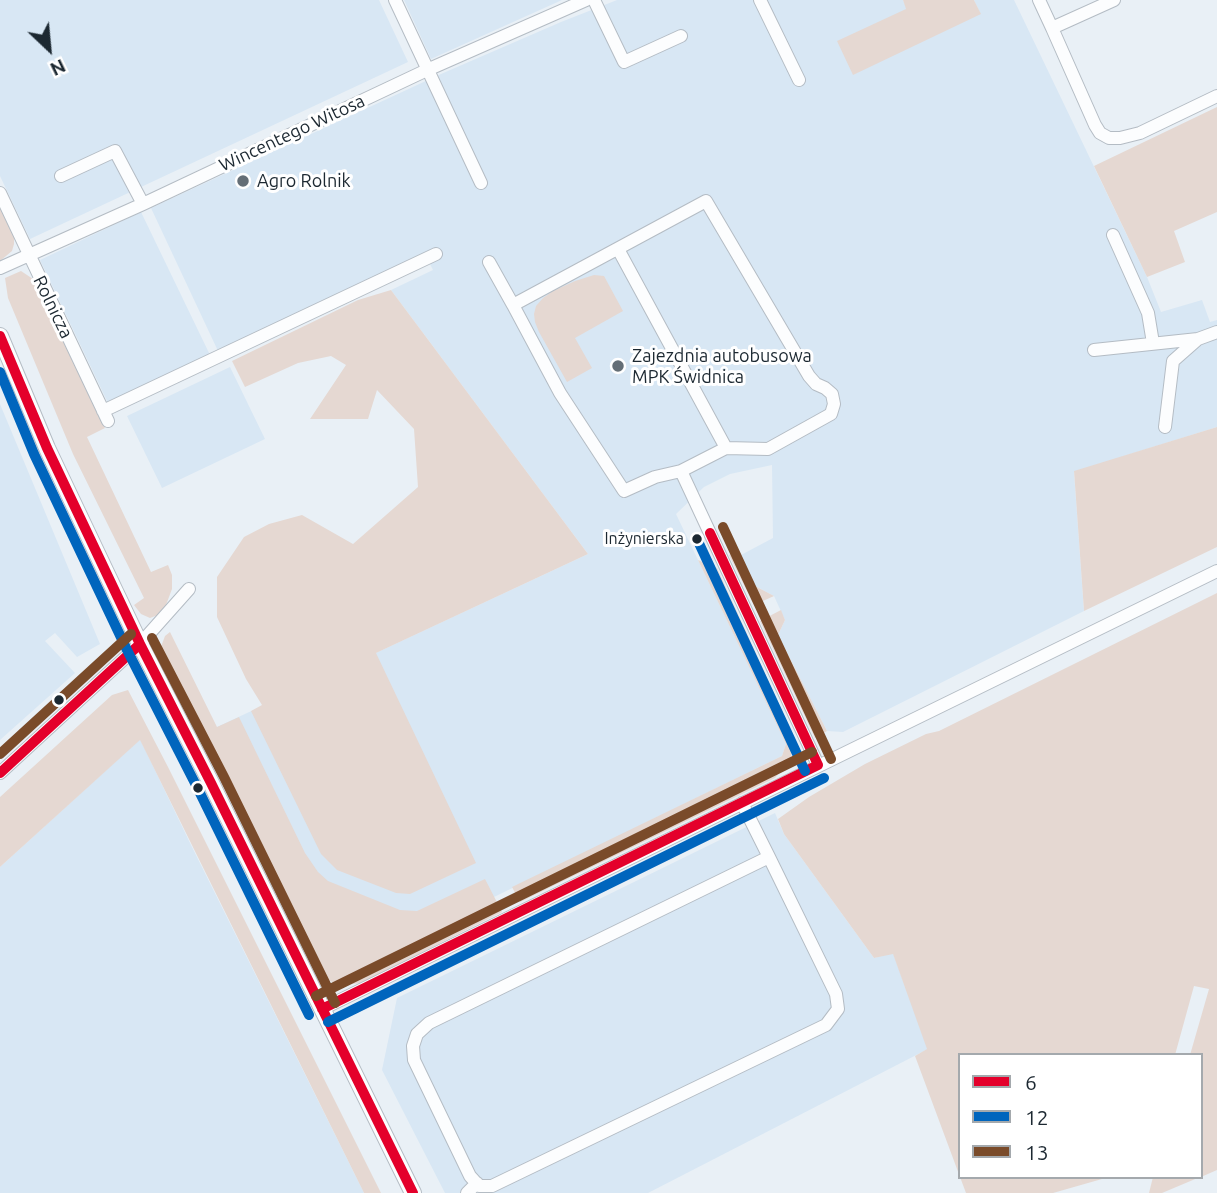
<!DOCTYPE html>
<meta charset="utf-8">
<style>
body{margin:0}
#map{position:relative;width:1217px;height:1193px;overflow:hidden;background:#e9f0f6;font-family:Ubuntu,sans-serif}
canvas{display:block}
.legend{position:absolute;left:958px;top:1053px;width:245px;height:126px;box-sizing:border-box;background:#fff;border:2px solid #a4a9ad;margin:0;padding:9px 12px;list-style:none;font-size:21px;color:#1c2831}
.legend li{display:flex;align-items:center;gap:14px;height:35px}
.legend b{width:35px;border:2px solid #a4a9ad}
.north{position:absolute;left:14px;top:14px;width:70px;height:70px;-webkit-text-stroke:5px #fff;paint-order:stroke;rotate:154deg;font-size:19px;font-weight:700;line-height:28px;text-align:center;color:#1c2831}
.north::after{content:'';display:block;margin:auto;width:24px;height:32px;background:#1c2831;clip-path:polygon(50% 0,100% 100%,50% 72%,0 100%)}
</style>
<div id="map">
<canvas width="1217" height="1193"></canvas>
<ul class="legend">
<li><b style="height:9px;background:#e4002b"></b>6</li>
<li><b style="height:9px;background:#0065bd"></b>12</li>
<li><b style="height:9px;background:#7a4b2a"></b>13</li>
</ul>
<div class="north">N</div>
</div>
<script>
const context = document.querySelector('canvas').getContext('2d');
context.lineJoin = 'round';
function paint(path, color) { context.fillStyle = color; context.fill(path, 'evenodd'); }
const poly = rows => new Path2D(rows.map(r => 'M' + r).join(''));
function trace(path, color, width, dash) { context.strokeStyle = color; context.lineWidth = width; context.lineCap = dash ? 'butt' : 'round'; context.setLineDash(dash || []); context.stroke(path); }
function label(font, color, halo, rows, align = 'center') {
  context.font = font + ' Ubuntu,sans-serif'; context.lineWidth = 6; context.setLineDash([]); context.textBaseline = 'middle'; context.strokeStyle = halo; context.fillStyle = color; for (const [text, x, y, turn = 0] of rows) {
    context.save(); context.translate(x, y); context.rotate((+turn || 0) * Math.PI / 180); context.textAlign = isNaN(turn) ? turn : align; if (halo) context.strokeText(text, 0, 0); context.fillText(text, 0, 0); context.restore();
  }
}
paint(poly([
 [0,0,379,0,408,62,30,239,0,176],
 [404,0,562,0,431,59],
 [617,0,903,0,907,9,980,13,974,0,1014,0,1147,277,1161,312,1202,300,1210,322,1217,320,1217,427,1074,472,1084,611,843,732,827,731,778,635,785,620,774,596,755,586,741,555,773,538,772,465,730,474,704,487,676,514,786,744,782,756,494,897,319,933,217,727,588,554,391,290,433,270,425,254,218,351,151,208,441,74,561,22],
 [141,212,210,355,108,403,40,260],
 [230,367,265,439,162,488,127,416],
 [0,404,100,644,77,657,55,633,45,641,75,673,0,740],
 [140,739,191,845,364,1193,0,1193,0,867],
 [775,813,784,834,874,958,893,953,928,1049,648,1193,445,1193,382,1070,397,998]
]), '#d8e7f4');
paint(poly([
 [903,0,974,0,981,14,853,75,837,41,906,9],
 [1217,107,1217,212,1174,231,1185,262,1147,277,1094,166],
 [0,206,14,236,14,244,12,251,0,261],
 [21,271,33,279,105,428,87,437,151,572,168,565,172,575,172,589,166,605,158,615,150,618,141,614,134,605,144,598,73,454,8,298,5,278],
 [594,275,604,276,623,311,575,338,592,368,567,382,539,332,535,322,534,314,536,306,543,298,553,291,575,281],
 [391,290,588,554,376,653,476,863,410,894,396,893,337,870,321,854,251,711,262,705,246,679,217,617,217,577,244,537,269,524,302,515,353,544,418,487,414,429,377,390,368,419,310,419,346,365,331,356,298,363,245,387,232,361,358,300],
 [1217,427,1217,547,1084,611,1074,471],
 [736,552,737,555,741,555,755,586,774,596,754,605,729,555],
 [698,560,717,568,790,728,792,746,791,760,775,778,520,902,512,887,782,756,786,744],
 [1217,593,1217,1170,1201,1177,1201,1055,1190,1055,1209,989,1194,986,1175,1055,960,1055,960,1177,915,1056,927,1049,893,954,874,958,784,834,778,819,809,797,865,764,926,734,939,731],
 [781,610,785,620,778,635,827,731,815,738,760,621],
 [170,632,217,727,239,717,305,853,318,872,328,881,400,910,417,911,485,879,502,912,361,983,344,985,332,982,322,976,311,961,281,902,271,869,260,839,233,803,165,667,159,652,165,636],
 [128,690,168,767,381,1193,364,1193,140,740,0,867,0,797,112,695],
 [960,1177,1109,1177,1053,1193,966,1193],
 [1153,1177,1200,1177,1162,1193,1149,1193]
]), '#e5d8d2');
const minor = poly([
 [395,0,481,183],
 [594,0,624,62,681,36],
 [760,0,799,80],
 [1039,0,1052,28,1114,0],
 [1052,28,1095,125,1100,133,1109,138,1120,138,1140,133,1217,96],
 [61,176,115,151,143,204],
 [0,193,108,421],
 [1113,235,1148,313,1153,343],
 [618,249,726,448,681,471,818,765],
 [489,262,513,305],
 [0,268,143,204,427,70,586,0],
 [1094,350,1198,339],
 [103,411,436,254],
 [1165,427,1173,361,1198,339,1217,332],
 [681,471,655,477,624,491,560,393,513,305,706,201,809,376,816,384,825,388,832,394,834,404,831,414,768,449,726,448],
 [0,773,140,644,189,589],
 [742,803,769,857,836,994,838,1009,826,1025,492,1186,479,1186,470,1176,414,1060,413,1046,417,1034,429,1023,769,857],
 [322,1009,1217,571],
 [467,1193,477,1183]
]);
const major = poly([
 [0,336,47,448,140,644,211,783,413,1193]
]);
trace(minor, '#b4bcc4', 14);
trace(major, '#b4bcc4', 18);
trace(minor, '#fcfdfe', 12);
trace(major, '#fcfdfe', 16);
trace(poly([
 [0,336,47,448,140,644,211,783,413,1193],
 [710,533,818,765],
 [0,773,140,644],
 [322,1009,818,765]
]), '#e4002b', 10);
trace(poly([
 [0,372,34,454,127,650,198,789,309,1015],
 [697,539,805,771],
 [328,1022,824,778]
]), '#0065bd', 10);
trace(poly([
 [723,527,831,759],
 [152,638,224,777,335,1003],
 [0,754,131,634],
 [316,996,812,752]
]), '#7a4b2a', 10);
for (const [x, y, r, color] of [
 [243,181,7,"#646e76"],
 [618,366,7,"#646e76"],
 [697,539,6,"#1c2831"],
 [59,700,6,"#1c2831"],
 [198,788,6,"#1c2831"]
]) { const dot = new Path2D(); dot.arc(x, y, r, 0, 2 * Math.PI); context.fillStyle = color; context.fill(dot); trace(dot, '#fff', 2.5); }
label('16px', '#1c2831', '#fff', [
 ["Inżynierska",684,539]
], 'right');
label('18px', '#1c2831', '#fff', [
 ["Wincentego Witosa",292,133,-25],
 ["Rolnicza",53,307,64]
]);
label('18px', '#1c2831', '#fff', [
 ["Agro Rolnik",257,181],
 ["Zajezdnia autobusowa",632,356],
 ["MPK Świdnica",632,377]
], 'left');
</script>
